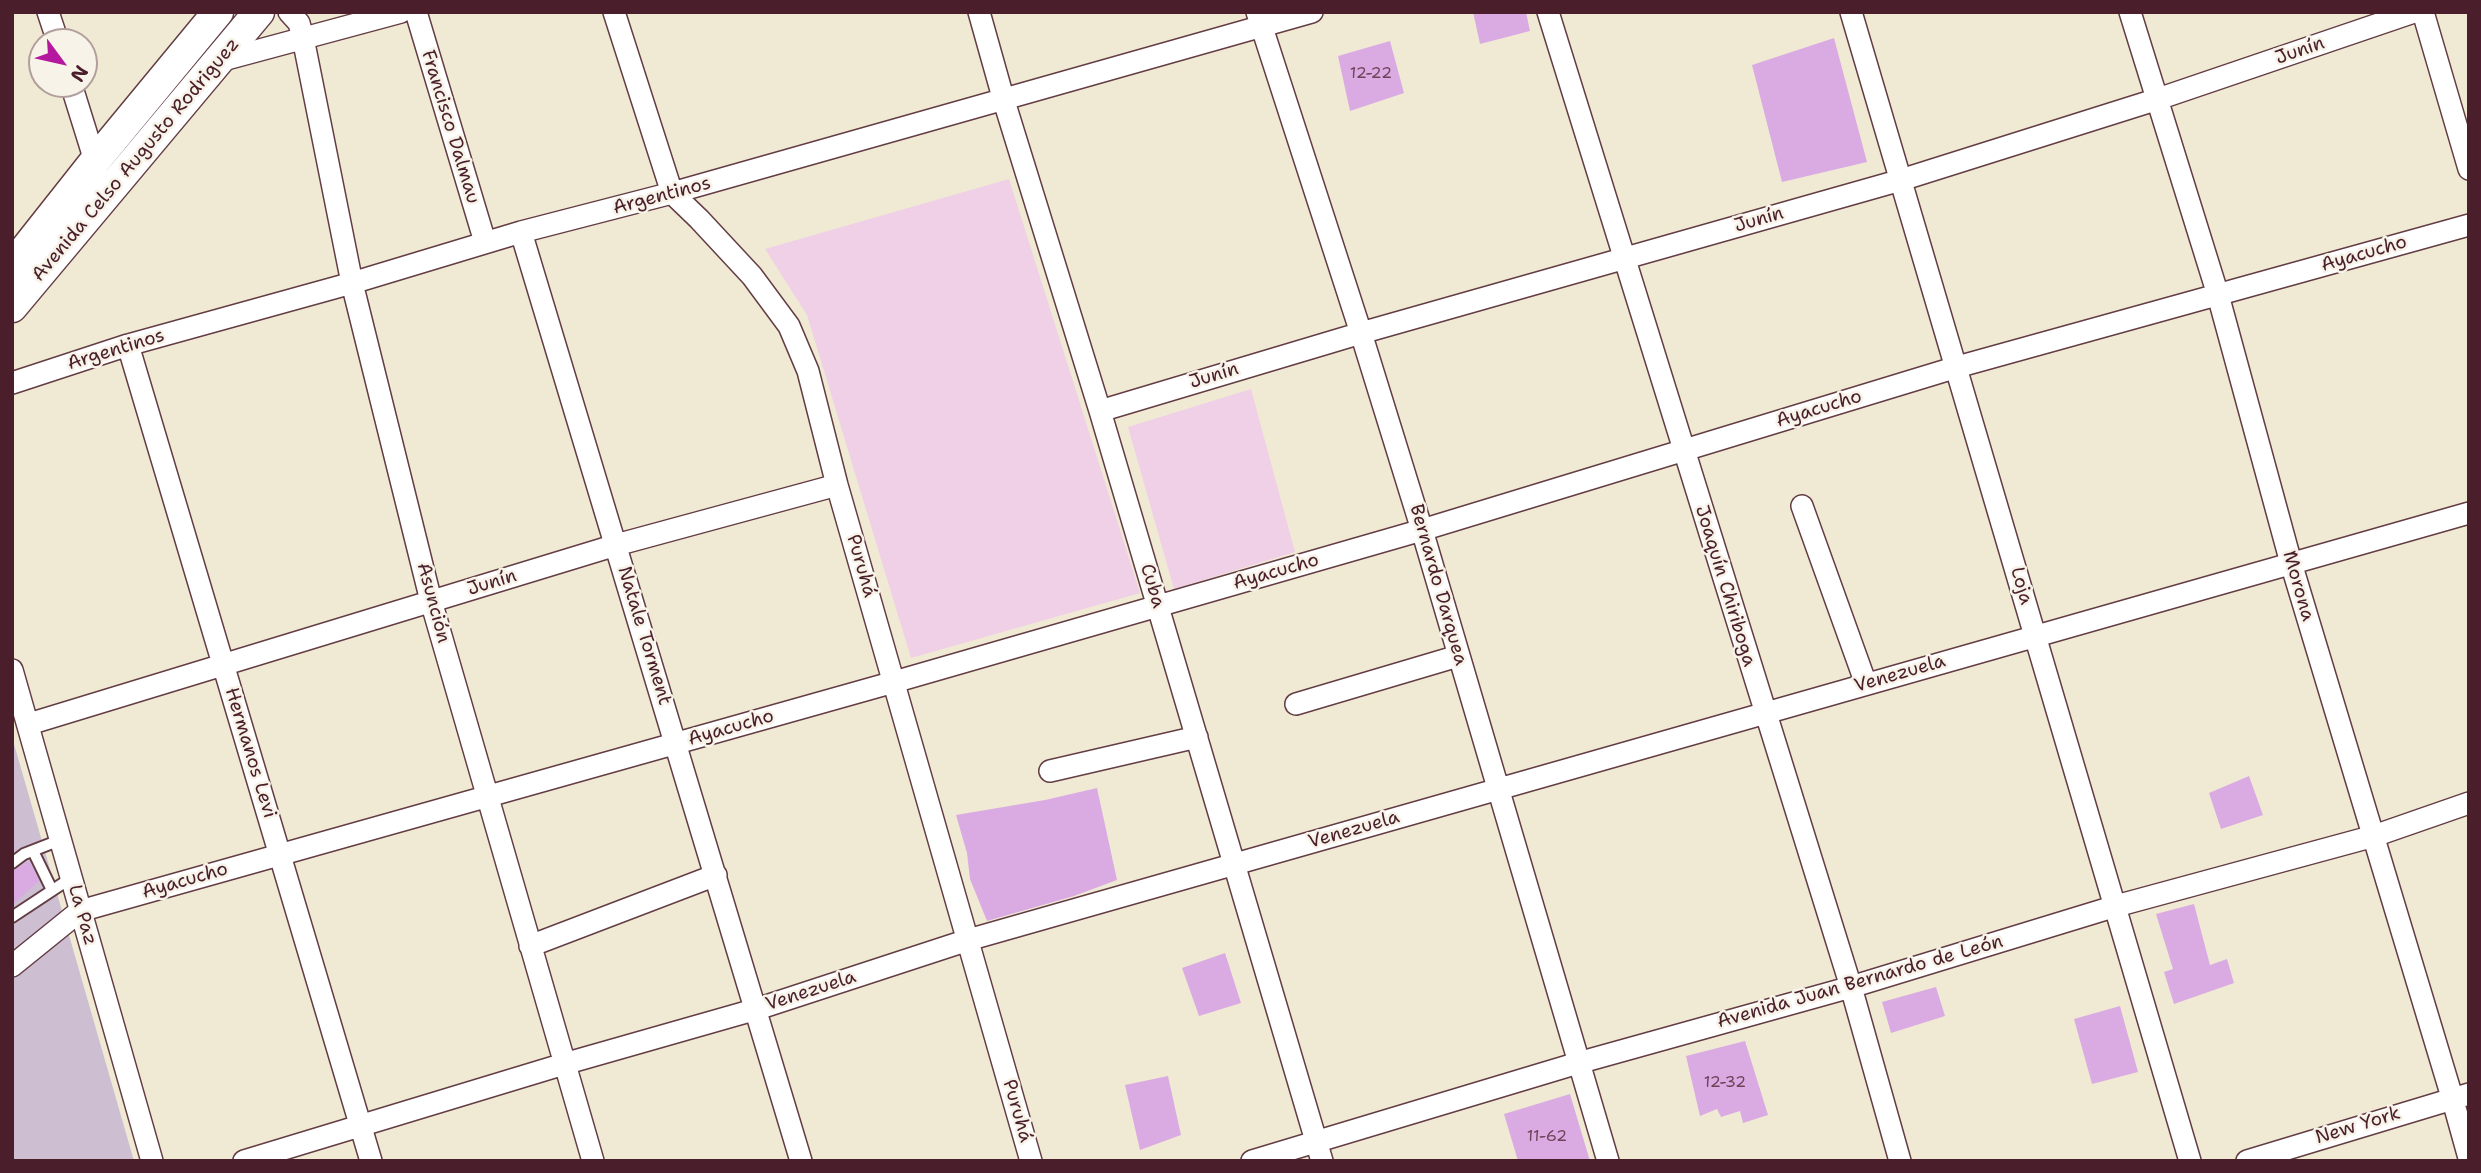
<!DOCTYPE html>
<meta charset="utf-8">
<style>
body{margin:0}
#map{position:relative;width:2481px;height:1173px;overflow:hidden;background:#f0ead4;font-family:"Shantell Sans",sans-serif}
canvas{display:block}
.frame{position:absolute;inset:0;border:14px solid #4a1f2b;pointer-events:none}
.north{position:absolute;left:28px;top:28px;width:70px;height:70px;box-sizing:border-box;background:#f7f3e8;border:2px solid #b29e9c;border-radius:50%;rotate:123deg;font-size:19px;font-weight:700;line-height:28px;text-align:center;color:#4a1f2b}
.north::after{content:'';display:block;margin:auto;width:24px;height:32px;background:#b5179e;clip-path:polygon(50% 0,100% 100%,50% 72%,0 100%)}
</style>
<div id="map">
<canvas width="2481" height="1173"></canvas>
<div class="frame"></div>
<div class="north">N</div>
</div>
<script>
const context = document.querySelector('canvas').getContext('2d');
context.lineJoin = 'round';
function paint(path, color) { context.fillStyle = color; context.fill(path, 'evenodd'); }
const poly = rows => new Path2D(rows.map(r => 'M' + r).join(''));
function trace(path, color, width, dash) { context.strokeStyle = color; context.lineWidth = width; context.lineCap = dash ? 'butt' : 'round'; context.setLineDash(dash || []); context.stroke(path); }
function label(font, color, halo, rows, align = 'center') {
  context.font = font + ' "Shantell Sans",sans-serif'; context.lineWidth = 5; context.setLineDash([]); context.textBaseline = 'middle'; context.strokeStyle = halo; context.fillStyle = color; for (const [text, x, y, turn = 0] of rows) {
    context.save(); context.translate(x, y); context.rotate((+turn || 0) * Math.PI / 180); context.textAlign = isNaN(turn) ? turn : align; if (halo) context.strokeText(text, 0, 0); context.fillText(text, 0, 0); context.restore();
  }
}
paint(poly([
 [1009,179,1140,593,911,658,807,315,765,249],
 [1251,389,1295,552,1174,589,1128,427]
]), '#efd0e6');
paint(poly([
 [12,737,134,1161,12,1161]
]), '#cdbed2');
paint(poly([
 [1473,12,1526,12,1530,31,1480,44],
 [1834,38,1867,162,1782,182,1752,65],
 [1390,41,1404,93,1350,111,1338,56],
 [2249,776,2263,815,2221,829,2209,793],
 [1097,788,1117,880,1074,896,987,921,970,879,967,853,956,815,1045,800],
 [29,861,39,881,12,905,12,871],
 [2194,904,2210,965,2227,959,2234,983,2174,1004,2164,972,2173,969,2156,914],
 [1225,953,1241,1003,1199,1016,1182,968],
 [1936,987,1945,1016,1891,1033,1882,1002],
 [2120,1006,2138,1072,2092,1084,2074,1019],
 [1745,1041,1768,1115,1743,1123,1740,1111,1721,1117,1717,1109,1700,1116,1686,1056],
 [1168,1076,1181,1135,1140,1150,1125,1085],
 [1570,1094,1590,1161,1518,1161,1504,1114]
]), '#daabe3');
const lane = poly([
 [33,851,52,890],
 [12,863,24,854,60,840],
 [12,917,71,878]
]);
const street = poly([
 [48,12,58,42],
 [289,12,299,23,303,38,352,283,431,601,593,1161],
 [416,12,485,242],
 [614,12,672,193,699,219,752,276,789,326,808,371,837,485,1031,1161],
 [979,12,1004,101,1100,411,1322,1161],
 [1257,12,1361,333,1422,530,1608,1161],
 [1548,12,1851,987,1900,1161],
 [1851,12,2190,1161],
 [2130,12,2218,295,2291,563,2452,1097,2469,1158],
 [2423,12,2469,169],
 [219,61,401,12],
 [71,84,95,161],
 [521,232,801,1161],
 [128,345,371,1161],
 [12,383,128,345,352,283,521,232,672,193,1312,12],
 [1100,411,1361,333,1901,180,2158,99,2414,12],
 [1802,506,1866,684],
 [12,670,152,1161],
 [1296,704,1458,656],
 [29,724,616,545,837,485],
 [1050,771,1197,737],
 [530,946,716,875],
 [12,966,80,911,894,682,1422,530,1957,367,2469,225],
 [244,1161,564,1064,757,1009,968,940,2469,513],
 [1252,1161,1578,1063,1851,987,2116,906,2374,836,2469,803],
 [2247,1161,2469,1094]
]);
const secondary = poly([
 [12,266,95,161,218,12],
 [12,307,259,12]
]);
trace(lane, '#633d44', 14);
trace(street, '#633d44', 24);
trace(secondary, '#633d44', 33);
trace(lane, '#fff', 10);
trace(street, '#fff', 21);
trace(secondary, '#fff', 30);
label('16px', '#6e4259', null, [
 ["12-22",1371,74],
 ["12-32",1725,1083],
 ["11-62",1547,1137]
]);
label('19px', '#4a1f2b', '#f7f3e8', [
 ["Junín",2300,51,-19],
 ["Francisco Dalmau",450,127,73],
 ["Avenida Celso Augusto Rodriguez",136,160,-50],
 ["Argentinos",662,196,-15],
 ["Junín",1759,220,-16],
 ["Ayacucho",2364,254,-16],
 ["Argentinos",116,350,-17],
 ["Junín",1214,376,-17],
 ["Ayacucho",1819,409,-17],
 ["Puruhá",861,566,74],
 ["Ayacucho",1276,572,-16],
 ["Junín",492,583,-17],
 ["Bernardo Darquea",1438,585,74],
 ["Cuba",1152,586,73],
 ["Joaquín Chiriboga",1725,586,73],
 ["Loja",2021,586,74],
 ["Morona",2298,586,74],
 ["Asunción",433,603,75],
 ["Natale Torment",644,636,73],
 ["Venezuela",1900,674,-16],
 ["Ayacucho",731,728,-16],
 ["Hermanos Levi",250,753,73],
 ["Venezuela",1354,830,-16],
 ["Ayacucho",185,881,-16],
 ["La Paz",82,915,74],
 ["Avenida Juan Bernardo de León",1860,982,-16],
 ["Venezuela",811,991,-18],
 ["Puruhá",1017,1111,74],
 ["New York",2358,1126,-17]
]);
</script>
